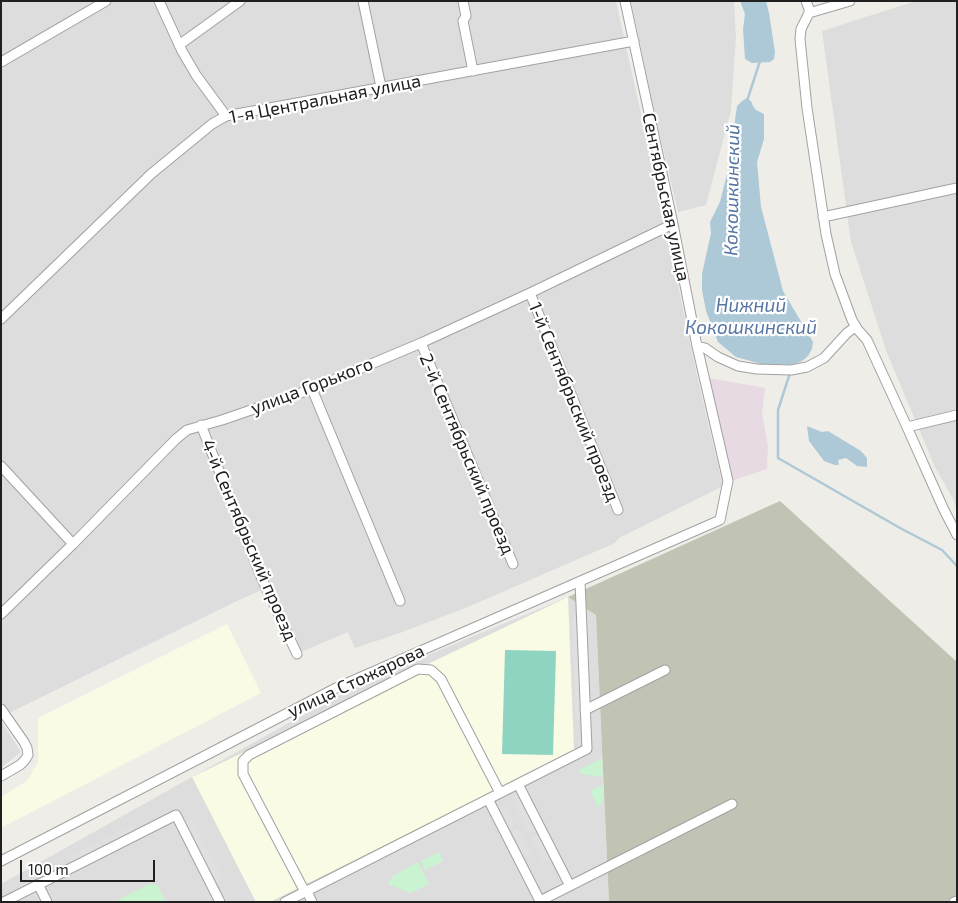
<!DOCTYPE html>
<meta charset="utf-8">
<style>
body{margin:0}
#map{position:relative;width:958px;height:903px;overflow:hidden;background:#efede7;font-family:"Exo 2",sans-serif}
canvas{display:block}
.frame{position:absolute;inset:0;border:2px solid #202020;pointer-events:none}
.scale{position:absolute;left:20px;top:860px;width:135px;height:22px;box-sizing:border-box;border:2px solid #202020;border-top:0;padding-left:6px;font-size:15px;line-height:18px;white-space:nowrap;color:#202020;-webkit-text-stroke:4px #fff;paint-order:stroke}
</style>
<div id="map">
<canvas width="958" height="903"></canvas>
<div class="frame"></div>
<div class="scale">100 m</div>
</div>
<script>
const context = document.querySelector('canvas').getContext('2d');
context.lineJoin = 'round';
function paint(path, color) { context.fillStyle = color; context.fill(path, 'evenodd'); }
const poly = rows => new Path2D(rows.map(r => 'M' + r).join(''));
function trace(path, color, width, dash) { context.strokeStyle = color; context.lineWidth = width; context.lineCap = dash ? 'butt' : 'round'; context.setLineDash(dash || []); context.stroke(path); }
function label(font, color, halo, rows, align = 'center') {
  context.font = font + ' "Exo 2",sans-serif'; context.lineWidth = 4.5; context.setLineDash([]); context.textBaseline = 'middle'; context.strokeStyle = halo; context.fillStyle = color; for (const [text, x, y, turn = 0] of rows) {
    context.save(); context.translate(x, y); context.rotate((+turn || 0) * Math.PI / 180); context.textAlign = isNaN(turn) ? turn : align; if (halo) context.strokeText(text, 0, 0); context.fillText(text, 0, 0); context.restore();
  }
}
paint(poly([
 [1,1,616,1,664,218,696,371,723,486,619,538,615,543,468,607,400,633,355,648,348,632,301,652,271,586,239,600,1,717],
 [631,1,734,1,736,37,731,110,706,205,678,212,656,118],
 [916,1,957,1,957,510,953,499,935,467,887,353,851,242,822,31],
 [568,597,596,615,609,902,1,902,1,884,285,725,363,683,447,647],
 [1,721,21,752,1,768]
]), '#dedddd');
paint(poly([
 [708,378,765,388,762,412,768,447,767,469,731,481]
]), '#e7dae3');
paint(poly([
 [568,597,574,751,270,902,256,902,192,777],
 [227,624,261,693,1,828,1,797,27,781,38,762,38,718]
]), '#f9fbe4');
paint(poly([
 [780,501,957,662,957,902,609,902,596,615,568,597]
]), '#c1c3b4');
paint(poly([
 [602,758,603,777,581,774,579,770],
 [604,784,604,799,598,808,590,791],
 [439,852,443,861,425,870,421,861],
 [418,862,429,884,410,893,388,884,393,876],
 [149,884,154,884,158,886,166,902,114,902]
]), '#caf3d2');
paint(poly([
 [505,650,556,651,553,755,502,754]
]), '#8fd4c1');
paint(poly([
 [579,617,583,719,576,720,572,618],
 [520,798,536,830,529,833,513,801],
 [505,805,515,825,508,828,498,809],
 [192,819,204,844,197,847,184,822],
 [132,825,135,832,105,847,102,840],
 [517,828,531,855,524,859,510,832],
 [539,834,552,860,544,863,531,837],
 [98,842,102,849,72,864,68,857],
 [206,847,223,880,215,883,199,850]
]), '#e0e0e0');
paint(poly([
 [740,1,766,1,769,13,775,52,774,59,770,62,752,63,745,59,743,29,745,14],
 [747,98,751,101,753,106,756,110,764,114,764,139,757,162,761,207,765,222,783,291,813,342,812,349,808,356,802,361,794,364,765,365,736,357,718,342,706,311,702,290,702,274,711,233,710,222,720,202,728,170,737,106,742,101],
 [807,426,822,432,828,431,861,451,867,458,867,467,857,466,846,458,838,460,839,465,835,465,824,461,809,441]
]), '#adc9d7');
trace(poly([
 [747,101,760,61],
 [788,362,791,370,778,410,778,458,900,528,942,550,957,566]
]), '#adc9d7', 2.5);
const minor = poly([
 [159,1,182,51,196,75,226,116],
 [363,1,381,87],
 [463,1,466,16,463,21,473,71],
 [806,1,809,9,809,13],
 [809,13,801,29,800,39,807,108,826,234,835,274,852,320,858,330,867,340,907,427,944,510,957,535],
 [809,13,850,1],
 [179,45,240,1],
 [1,62,106,1],
 [823,217,957,188],
 [530,293,618,510],
 [1,319,151,174,212,124,226,116,634,41],
 [421,343,513,564],
 [697,346,705,348,718,357,738,366,757,369,791,370,807,367,824,358,847,333,855,327],
 [312,389,400,601],
 [201,425,262,579,297,654],
 [907,427,957,415],
 [1,466,73,544],
 [1,614,73,544,176,439,187,430,222,420,312,389,421,343,530,293,673,224],
 [1,709,24,742,27,748,28,755,25,760,20,765,1,776],
 [585,710,665,670],
 [518,784,570,886],
 [488,799,540,901,732,804],
 [1,861,338,687,720,520,728,481,697,346,673,224,625,1],
 [38,884,47,902],
 [307,891,312,902],
 [305,892,243,774,243,761,249,755,418,669,431,670,441,679,500,793],
 [4,902,176,815,220,902],
 [285,902,587,749,580,581],
 [954,902,957,901]
]);
trace(minor, '#a1a1a1', 11);
trace(minor, '#fff', 9);
label('18px', '#202020', '#fff', [
 ["1-я Центральная улица",325,99,-11],
 ["Сентябрьская улица",666,197,78],
 ["улица Горького",312,386,-21],
 ["1-й Сентябрьский проезд",574,402,68],
 ["2-й Сентябрьский проезд",467,454,67],
 ["4-й Сентябрьский проезд",249,540,67],
 ["улица Стожарова",356,681,-25]
]);
label('italic 19px', '#5776a4', '#fff', [
 ["Кокошкинский",732,190,-89],
 ["Нижний",751,306],
 ["Кокошкинский",751,328]
]);
</script>
